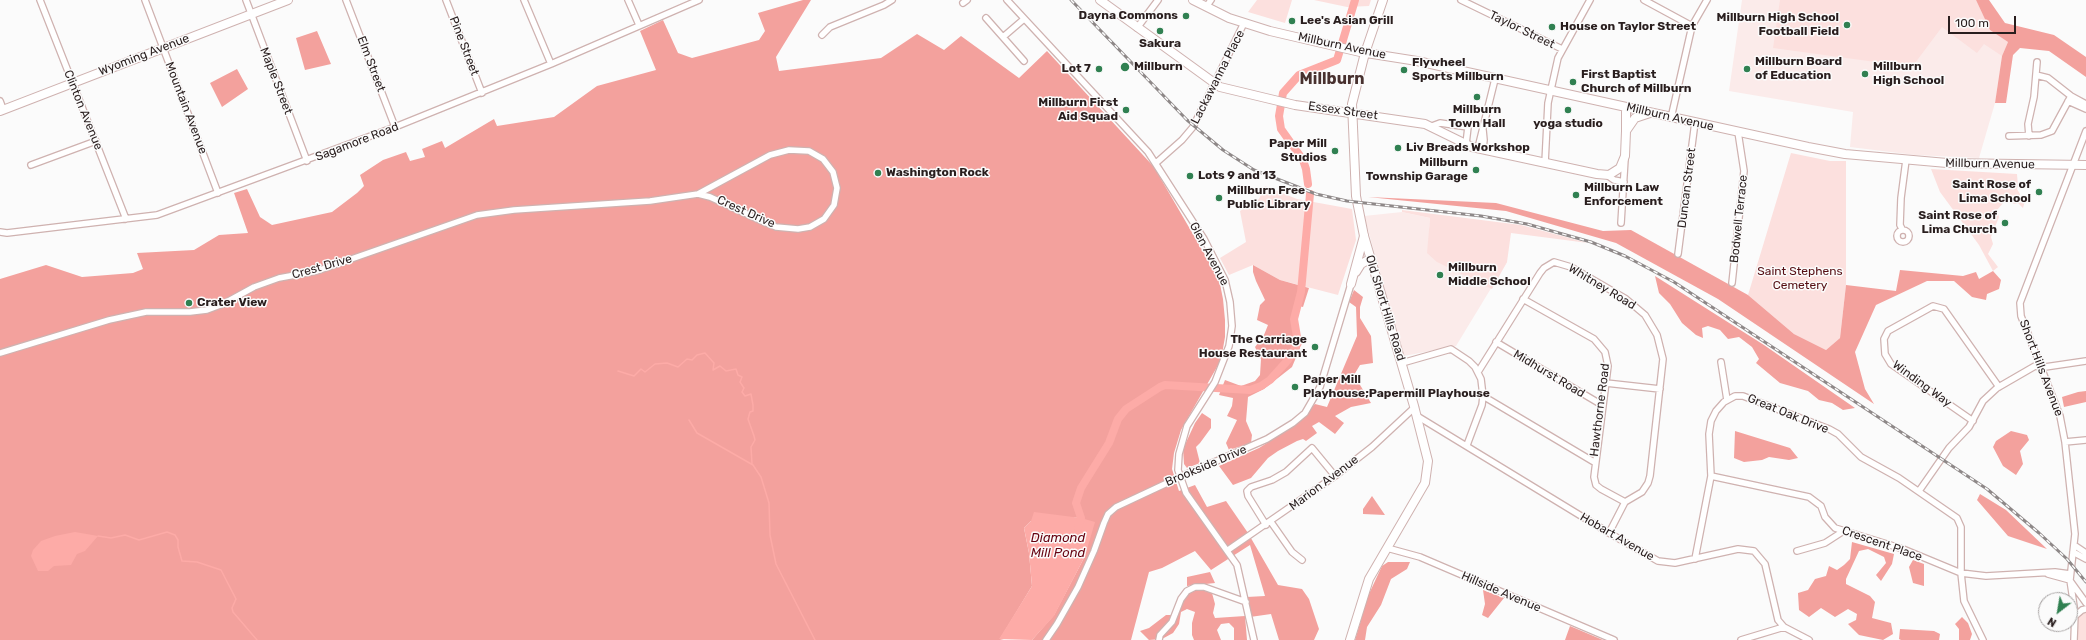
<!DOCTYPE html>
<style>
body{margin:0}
#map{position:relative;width:2086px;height:640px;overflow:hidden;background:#fbfbfb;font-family:Rubik,sans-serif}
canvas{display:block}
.north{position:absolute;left:2038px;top:592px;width:40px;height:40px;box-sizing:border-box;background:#fbfbfb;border:1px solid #a7a3a3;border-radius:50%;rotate:211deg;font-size:11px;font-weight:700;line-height:16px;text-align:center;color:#291e1e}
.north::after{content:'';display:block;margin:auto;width:14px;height:18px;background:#308051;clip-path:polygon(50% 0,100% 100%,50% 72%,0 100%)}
.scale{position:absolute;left:1948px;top:16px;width:68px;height:18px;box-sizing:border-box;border:2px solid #291e1e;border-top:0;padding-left:5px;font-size:12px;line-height:14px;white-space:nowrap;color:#291e1e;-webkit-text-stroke:3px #fbfbfb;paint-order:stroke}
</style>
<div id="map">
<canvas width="2086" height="640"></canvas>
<div class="north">N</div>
<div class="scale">100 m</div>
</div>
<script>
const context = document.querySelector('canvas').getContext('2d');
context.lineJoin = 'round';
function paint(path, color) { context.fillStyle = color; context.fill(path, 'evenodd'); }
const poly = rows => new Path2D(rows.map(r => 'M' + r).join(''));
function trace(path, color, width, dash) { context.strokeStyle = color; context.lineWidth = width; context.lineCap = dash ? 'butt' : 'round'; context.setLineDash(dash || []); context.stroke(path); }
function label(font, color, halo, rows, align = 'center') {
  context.font = font + ' Rubik,sans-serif'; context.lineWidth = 3; context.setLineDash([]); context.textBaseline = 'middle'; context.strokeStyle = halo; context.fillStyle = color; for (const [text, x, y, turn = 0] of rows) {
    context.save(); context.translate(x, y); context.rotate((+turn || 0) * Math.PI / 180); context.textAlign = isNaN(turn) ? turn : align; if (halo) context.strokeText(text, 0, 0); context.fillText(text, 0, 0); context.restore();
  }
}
paint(poly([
 [1742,0,1976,0,1990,30,2008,42,2002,56,1995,103,1979,158,1915,155,1850,147,1853,112,1729,91],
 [1402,212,1430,218,1429,232,1507,262,1456,346,1404,356,1364,216]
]), '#fbebea');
paint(poly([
 [1257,0,1292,0,1285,23,1248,12],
 [1314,0,1371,0,1369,6,1347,7],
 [1780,0,1976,0,1990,30,2008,42,2002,56,1984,44,1977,53,1942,27,1912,67,1773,48],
 [1791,153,1830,161,1846,161,1846,285,1840,338,1826,350,1794,334,1748,295],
 [1931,169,2017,174,2018,186,2017,189,2020,194,2019,198,2025,201,2023,208,2018,203,2015,204,2005,201,1997,210,1999,217,1991,237,1993,244,1988,254,1998,267,1993,271,1979,245,1940,192],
 [1265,186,1297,199,1352,209,1356,240,1338,295,1280,280,1253,265,1229,275,1220,258,1246,242,1240,211,1259,199],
 [1402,210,1521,225,1588,243,1511,233,1507,262,1492,289,1437,262,1427,253,1430,218,1402,212],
 [2082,612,2086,612,2086,640,2077,640,2077,620,2079,615]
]), '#fce0de');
paint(poly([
 [803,0,811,0,776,57,779,71,881,58,917,34,944,50,961,36,1019,78,1047,51,1154,167,1219,279,1223,299,1225,320,1225,337,1221,360,1181,430,1174,453,1172,469,1179,491,1195,485,1207,507,1226,501,1248,533,1278,585,1302,589,1309,599,1319,629,1314,640,1279,640,1271,614,1250,617,1247,597,1265,596,1250,545,1211,570,1195,551,1162,568,1149,572,1131,640,1032,640,1054,615,1085,556,1081,518,1066,517,1031,521,1024,528,1029,553,1032,586,1000,639,1004,640,0,640,0,279,46,265,82,277,133,273,143,269,137,253,194,250,219,235,248,233,234,193,247,189,260,217,272,225,332,212,357,193,364,186,360,175,383,160,406,152,410,161,425,157,422,149,442,141,445,148,494,119,497,126,554,117,597,86,656,70,640,31,663,20,678,53,692,58,759,40,765,31,758,13],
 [1976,0,1989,0,2005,23,2054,35,2086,57,2086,77,2049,51,2020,48,2013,55,2006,103,1995,103,2002,56,2008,42,1990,30],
 [317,31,331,64,305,70,296,38],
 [237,69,248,89,222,107,210,83],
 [1368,197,1496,203,1603,231,1631,230,1748,295,1794,334,1826,350,1840,338,1846,285,1896,291,1900,270,1963,276,1976,272,1979,279,1993,271,2001,280,1999,289,1987,294,1986,300,1972,297,1954,281,1927,281,1876,305,1855,352,1865,389,1874,404,1718,299,1616,243,1506,211],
 [1253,265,1280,280,1309,288,1303,307,1299,306,1297,313,1300,348,1292,367,1264,389,1248,397,1246,421,1252,435,1251,443,1229,450,1226,443,1237,420,1227,416,1232,406,1233,398,1219,395,1225,380,1241,386,1255,381,1260,375,1261,359,1255,347,1264,335,1268,325,1257,320,1260,305,1265,300,1256,281,1253,272],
 [1655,276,1764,345,1855,408,1843,410,1832,403,1819,400,1808,391,1780,383,1756,363,1759,359,1752,347,1739,337,1728,339,1720,330,1708,326,1702,328,1703,338,1696,335,1682,323,1670,304,1659,293],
 [1354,290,1363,297,1360,307,1360,318,1371,336,1373,363,1360,365,1354,375,1371,403,1351,407,1335,416,1344,423,1335,434,1319,422,1312,426,1317,433,1306,441,1303,439,1297,441,1278,451,1268,458,1251,478,1233,485,1219,466,1259,448,1294,426,1315,404,1327,407,1357,336,1356,307,1349,302],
 [2086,391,2086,402,2064,407,2062,397,2078,392],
 [1202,413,1211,419,1211,428,1200,443,1196,447,1200,463,1187,468,1184,464,1183,449,1195,423],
 [1735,431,1790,448,1798,458,1789,460,1769,457,1762,460,1744,462,1734,458],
 [2011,431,2027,435,2029,440,2020,451,2023,464,2016,475,2003,466,1993,447,1996,441],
 [1980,494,2006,510,2047,549,2008,536,1977,500],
 [1372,496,1385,515,1363,514,1363,509],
 [1852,542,1894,554,1892,564,1881,581,1876,575,1886,563,1884,557,1868,549,1859,551,1846,579,1846,584,1870,596,1875,602,1872,618,1891,623,1893,634,1883,640,1859,635,1848,624,1856,620,1857,614,1848,609,1835,617,1821,608,1809,617,1799,610,1798,593,1808,590,1815,579,1826,576,1829,566,1837,570,1844,565,1850,559],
 [1913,560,1924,564,1924,586,1913,583,1909,567],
 [1388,562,1410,562,1407,569,1391,579,1381,605,1367,627,1365,640,1355,640,1368,596,1382,566],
 [1210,572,1215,583,1187,586,1187,577],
 [1198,589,1212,593,1215,604,1213,613,1215,618,1245,616,1247,640,1234,640,1234,628,1229,623,1221,624,1217,630,1221,640,1194,640,1192,635,1192,623,1195,612,1187,609,1181,612,1179,624,1173,633,1162,639,1149,640,1140,631,1149,628,1166,615,1177,615,1183,599,1190,591],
 [1483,590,1504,598,1488,618,1482,615,1485,604],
 [1962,617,1968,623,1972,634,1970,640,1959,640,1959,629,1955,624],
 [1570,626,1603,640,1565,640],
 [1900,629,1934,631,1940,634,1939,640,1901,640,1899,639]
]), '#f3a19d');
paint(poly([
 [1034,512,1081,518,1095,522,1085,556,1054,616,1032,640,999,639,1032,586,1029,553,1024,528,1031,521],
 [75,532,98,536,85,551,77,554,71,565,54,566,48,571,38,571,31,556,33,550,41,541,55,536]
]), '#fdaba7');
trace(poly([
 [618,371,634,376,641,369,645,372,655,364,667,363,678,367,687,359,692,360,697,355,705,353,714,363,713,370,720,366,726,371,736,369,738,375,742,377,740,382,744,388,742,392,745,396,751,394,753,405,753,411,750,412,748,419,754,436,755,440,751,447,752,464],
 [689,420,697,433,753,465,761,477,769,503,770,535,776,564,815,640],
 [98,536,111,538,125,535,139,540,167,532,175,535,178,540,178,547,182,561,197,562,221,570,236,599,232,608,233,612,257,640]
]), '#fdaba7', 1.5);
trace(poly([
 [1308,184,1306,169,1303,160,1281,129,1279,116,1283,93,1299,75,1337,60,1355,0],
 [1078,528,1081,518,1076,503,1081,488,1109,443,1118,419,1126,409,1160,387,1165,385,1250,390,1261,386,1270,380,1288,360,1298,343,1294,319,1301,292,1310,194]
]), '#fdaba7', 8);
const street = poly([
 [40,0,126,219],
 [145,0,218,193],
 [246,0,307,161],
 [346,0,395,127],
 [446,0,482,93],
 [524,0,551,64],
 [628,0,639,25],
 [1007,0,1148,152,1204,239,1225,280,1230,302,1232,326,1229,346,1215,382,1187,426,1179,454,1178,470,1186,493,1237,565,1254,640],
 [1461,0,1562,49],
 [1644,0,1692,26],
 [963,3,967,0],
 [1206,7,1211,0],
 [986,18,1024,61],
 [1137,28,1158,0],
 [822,35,830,27,884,5,892,0],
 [1003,37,1024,19],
 [2036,75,2048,78,2071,96,2086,104],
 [0,101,3,109],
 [2068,101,2086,109],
 [1671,118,1692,26,1707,0],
 [1432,126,1440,123,1468,127,1466,144],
 [2009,136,2041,135,2052,131,2071,96],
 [2029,136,2028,124,2034,97,2037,62],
 [1478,148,1495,79],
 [1483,149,1484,140,1483,130],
 [1156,163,1182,140,1193,127,1244,23],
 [1545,163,1548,103,1558,58,1590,0],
 [31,165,96,141],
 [1607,175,1614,180,1624,182],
 [1621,223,1625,159],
 [1902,229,1900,225,1901,198,1906,160],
 '1897 236a6 6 0 1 1 12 0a6 6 0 1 1-12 0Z',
 [0,232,7,233,157,215,395,127,551,64,699,0],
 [1678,254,1695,122],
 [1732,283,1744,171,1738,132],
 [1523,299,1594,339,1605,352,1608,366,1594,477,1596,485,1601,489,1625,502],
 [1496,342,1602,405],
 [0,353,109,320,146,312,190,312,207,310,223,304,254,287,279,278,317,271,477,215,514,210,650,201,698,194,770,155,789,150,809,151,823,159,833,172,837,188,834,205,824,219,810,227,798,229,776,227,764,222,710,197,698,194],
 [1721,362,1727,400],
 [1402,363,1451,349,1469,361,1475,367,1481,379,1483,396,1482,405,1467,445],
 [1478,372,1540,273,1544,268,1554,262,1571,267,1626,299,1645,315,1657,335,1663,359,1650,476,1648,483,1642,492,1625,502,1609,533],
 [1606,383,1660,389],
 [1483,396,1594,462],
 [1417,416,1609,533,1658,561,1675,563,1738,549,1754,551,1765,564,1778,620,1784,627,1809,640],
 [1973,421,1891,364,1885,354,1884,339,1888,331,1933,306,1944,309,1999,387],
 [2065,442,2086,440],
 [1711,476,1809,497,1821,506,1825,517,1835,528,1903,549,1961,573,1986,576,2055,572,2070,574],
 [1919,491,1949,448,1969,427,1983,401,1997,388,2035,366,2045,367,2086,361],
 [1271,522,1292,552,1302,560],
 [1266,525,1248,496,1247,491,1251,487,1272,480,1286,472,1312,448,1335,476],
 [2074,545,2086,553],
 [1387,548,1420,557,1614,640],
 [1228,550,1335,476,1372,447,1415,407],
 [1797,551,1825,543,1842,532],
 [2073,552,2086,559],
 [1695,559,1711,476,1709,434,1711,421,1716,411,1724,402,1735,396,1743,396,1829,429,1838,434,1861,457,1899,478,1957,518,1961,527,1961,573,1964,601,1983,640],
 [2048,574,2070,580],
 [2071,582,2086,603],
 [2075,616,2082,610,2086,609],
 [1046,640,1057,624,1078,587,1094,551,1104,523,1108,514,1116,507,1180,477,1267,439,1293,423,1305,413,1320,387,1351,284],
 [1159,640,1160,635,1172,622,1181,599,1187,591,1195,587,1204,587,1246,602],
 [1741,640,1784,627],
 [2074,640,2075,613,2070,580,2075,534,2065,442,2060,416,2021,316,2020,303,2086,131]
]);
const secondary = poly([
 [0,111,288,0],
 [1356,272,1361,264,1370,259],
 [1351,284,1364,236]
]);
const primary = poly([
 [1100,0,1220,87,1295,105,1425,124,1472,147,1597,174,1609,175,1620,168,1625,156,1626,131,1635,118,1650,113],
 [1193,0,1229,18,1270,31,1360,52,1417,61,1808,147,1845,154,1947,163,2086,165],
 [1626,107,1626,131],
 [1350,640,1369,579,1425,483,1428,461,1414,406,1364,236,1356,196,1352,104,1365,53,1383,0]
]);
trace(street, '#cfb2b0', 8);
trace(secondary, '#cfb2b0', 10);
trace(primary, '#cfb2b0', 10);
trace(street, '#fff', 5.5);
trace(secondary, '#fff', 8);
trace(primary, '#fff', 8);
const rail = poly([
 [1071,0,1187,120,1223,150,1254,170,1316,194,1347,201,1481,216,1527,224,1591,242,1625,256,1674,282,1987,489,2039,533,2067,559,2086,582]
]);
trace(rail, '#8e8888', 3);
trace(rail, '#fbfbfb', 1.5, [4.5]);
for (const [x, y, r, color] of [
 [1186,16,4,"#308051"],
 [1292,21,4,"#308051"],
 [1847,25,4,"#308051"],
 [1552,27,4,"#308051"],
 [1160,31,4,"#308051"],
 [1125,67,5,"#308051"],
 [1099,69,4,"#308051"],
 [1747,69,4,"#308051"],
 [1404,70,4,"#308051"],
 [1865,74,4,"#308051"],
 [1573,82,4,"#308051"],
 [1477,97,4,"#308051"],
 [1126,110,4,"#308051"],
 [1568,110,4,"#308051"],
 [1398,148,4,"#308051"],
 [1335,151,4,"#308051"],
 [1476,170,4,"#308051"],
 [878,173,4,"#308051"],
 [1190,176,4,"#308051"],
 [2039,192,4,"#308051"],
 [1576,195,4,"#308051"],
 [1219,198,4,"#308051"],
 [2005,223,4,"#308051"],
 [1440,275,4,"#308051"],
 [189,303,4,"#308051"],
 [1315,347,4,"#308051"],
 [1295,387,4,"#308051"]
]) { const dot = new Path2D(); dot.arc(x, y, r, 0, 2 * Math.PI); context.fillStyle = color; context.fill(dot); trace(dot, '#fbfbfb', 1.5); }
label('bold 12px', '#291e1e', '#fbfbfb', [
 ["Dayna Commons",1178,16,"right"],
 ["Millburn High School",1839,18,"right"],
 ["Football Field",1839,32,"right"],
 ["Lee's Asian Grill",1300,21],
 ["House on Taylor Street",1560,27],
 ["Sakura",1160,44,"center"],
 ["Millburn Board",1755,62],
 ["of Education",1755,76],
 ["Flywheel",1412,63],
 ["Sports Millburn",1412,77],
 ["Millburn",1134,67],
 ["Millburn",1873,67],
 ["High School",1873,81],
 ["Lot 7",1091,69,"right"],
 ["First Baptist",1581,75],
 ["Church of Millburn",1581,89],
 ["Millburn First",1118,103,"right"],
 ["Aid Squad",1118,117,"right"],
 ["Millburn",1477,110,"center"],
 ["Town Hall",1477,124,"center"],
 ["yoga studio",1568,124,"center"],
 ["Paper Mill",1327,144,"right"],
 ["Studios",1327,158,"right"],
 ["Liv Breads Workshop",1406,148],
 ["Millburn",1468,163,"right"],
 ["Township Garage",1468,177,"right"],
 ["Washington Rock",886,173],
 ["Lots 9 and 13",1198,176],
 ["Saint Rose of",2031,185,"right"],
 ["Lima School",2031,199,"right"],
 ["Millburn Law",1584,188],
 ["Enforcement",1584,202],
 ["Millburn Free",1227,191],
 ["Public Library",1227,205],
 ["Saint Rose of",1997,216,"right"],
 ["Lima Church",1997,230,"right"],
 ["Millburn",1448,268],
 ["Middle School",1448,282],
 ["Crater View",197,303],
 ["The Carriage",1307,340,"right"],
 ["House Restaurant",1307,354,"right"],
 ["Paper Mill",1303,380],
 ["Playhouse;Papermill Playhouse",1303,394]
], 'left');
label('12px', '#291e1e', '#fbfbfb', [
 ["Taylor Street",1522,30,26],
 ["Pine Street",464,46,69],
 ["Millburn Avenue",1342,46,12],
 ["Wyoming Avenue",144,55,-21],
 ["Elm Street",371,64,69],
 ["Lackawanna Place",1218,77,-63],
 ["Maple Street",276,81,69],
 ["Mountain Avenue",186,108,69],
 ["Clinton Avenue",83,110,68],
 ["Essex Street",1343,111,8],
 ["Millburn Avenue",1670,117,13],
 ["Sagamore Road",357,142,-21],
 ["Millburn Avenue",1990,164,1],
 ["Duncan Street",1687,188,-83],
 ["Crest Drive",746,212,24],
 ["Bodwell Terrace",1739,219,-84],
 ["Glen Avenue",1209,254,62],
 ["Crest Drive",322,267,-16],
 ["Whitney Road",1602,287,31],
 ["Old Short Hills Road",1385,308,73],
 ["Short Hills Avenue",2041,368,69],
 ["Midhurst Road",1549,374,31],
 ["Winding Way",1922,384,36],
 ["Hawthorne Road",1600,410,-83],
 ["Great Oak Drive",1788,414,22],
 ["Brookside Drive",1206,466,-23],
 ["Marion Avenue",1324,483,-37],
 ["Hobart Avenue",1617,537,30],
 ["Crescent Place",1882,544,19],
 ["Hillside Avenue",1501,592,23]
]);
label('12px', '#550e13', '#fbfbfb', [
 ["Saint Stephens",1800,272],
 ["Cemetery",1800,286]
]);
label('italic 13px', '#670412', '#fbfbfb', [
 ["Diamond",1058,538],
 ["Mill Pond",1058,553]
]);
label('bold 16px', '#48312f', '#fbfbfb', [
 ["Millburn",1332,79]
]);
</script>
